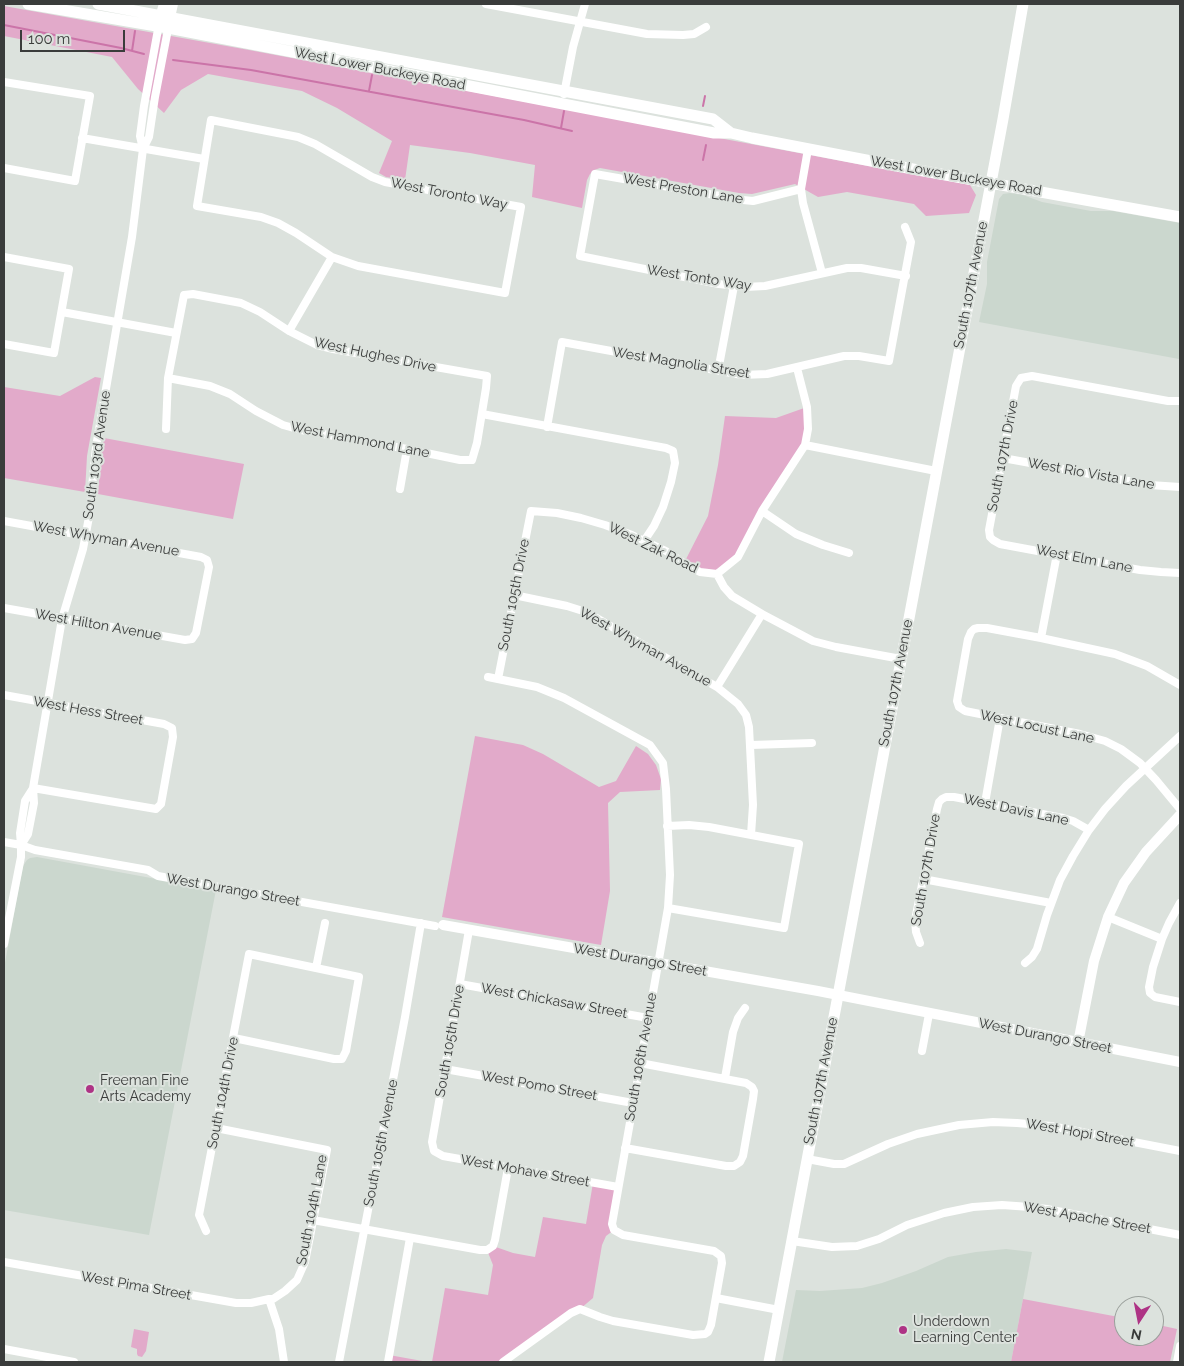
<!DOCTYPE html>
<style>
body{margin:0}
#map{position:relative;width:1184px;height:1366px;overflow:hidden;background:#dce2dd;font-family:Raleway,sans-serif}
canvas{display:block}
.frame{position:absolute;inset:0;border:5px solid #3a3c3b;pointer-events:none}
.north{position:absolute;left:1114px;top:1296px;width:50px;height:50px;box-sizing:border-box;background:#dce2dd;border:1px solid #9ba09c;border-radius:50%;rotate:191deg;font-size:14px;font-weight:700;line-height:20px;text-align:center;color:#3a3c3b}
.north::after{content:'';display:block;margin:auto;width:18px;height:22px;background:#ae3385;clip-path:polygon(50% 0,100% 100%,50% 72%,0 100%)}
.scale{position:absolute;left:20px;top:30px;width:105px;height:22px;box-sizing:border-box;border:2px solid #3a3c3b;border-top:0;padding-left:6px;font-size:15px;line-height:18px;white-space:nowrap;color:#3a3c3b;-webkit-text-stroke:4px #dce2dd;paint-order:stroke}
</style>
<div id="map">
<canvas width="1184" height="1366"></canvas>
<div class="frame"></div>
<div class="north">N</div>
<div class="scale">100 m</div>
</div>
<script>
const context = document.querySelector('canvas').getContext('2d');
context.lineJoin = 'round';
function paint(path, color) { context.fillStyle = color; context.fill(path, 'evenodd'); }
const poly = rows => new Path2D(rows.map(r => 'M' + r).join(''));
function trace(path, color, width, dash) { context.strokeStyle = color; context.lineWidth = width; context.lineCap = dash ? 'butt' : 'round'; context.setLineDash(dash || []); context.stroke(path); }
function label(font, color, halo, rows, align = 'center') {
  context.font = font + ' Raleway,sans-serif'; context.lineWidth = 4; context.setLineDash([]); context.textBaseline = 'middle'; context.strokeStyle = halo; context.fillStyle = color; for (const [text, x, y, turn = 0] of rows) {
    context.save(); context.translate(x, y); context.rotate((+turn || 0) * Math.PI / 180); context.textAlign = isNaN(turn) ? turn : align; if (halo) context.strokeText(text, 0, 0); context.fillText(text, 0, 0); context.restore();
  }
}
paint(poly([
 [1010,193,1023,195,1042,202,1091,211,1113,211,1180,223,1180,351,1179,359,979,322,987,284,987,262,999,199,1003,194],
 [37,857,216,890,149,1235,4,1210,4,968,23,866,27,860,30,858],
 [1006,1249,1032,1252,1011,1362,782,1362,796,1290,820,1291,862,1288,882,1283,916,1271,948,1257,976,1252]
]), '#cbd7ce');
paint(poly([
 [4,6,249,50,970,185,976,195,969,213,926,216,914,204,847,192,818,197,795,184,752,194,739,193,600,168,594,170,590,174,587,180,582,208,532,197,535,165,470,153,410,145,405,180,386,177,379,173,392,141,337,108,302,91,208,74,181,90,164,113,138,89,112,57,4,36],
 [95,377,101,378,87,456,85,492,4,478,4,387,60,396],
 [807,407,805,445,738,557,717,574,684,563,708,516,718,465,725,416,776,418],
 [104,438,244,464,233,519,98,494,101,456],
 [475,736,523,745,543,754,599,787,616,781,636,746,648,754,656,765,661,779,660,790,620,792,608,803,610,891,601,945,442,917],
 [593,1183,618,1187,614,1230,606,1236,602,1245,593,1298,580,1309,503,1362,432,1362,445,1288,488,1295,493,1265,487,1250,493,1246,513,1253,535,1257,543,1217,586,1224],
 [1023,1299,1124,1318,1124,1336,1154,1336,1154,1324,1177,1329,1170,1362,1011,1362],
 [134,1329,149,1332,146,1351,142,1357,138,1356,137,1354,137,1349,131,1347],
 [389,1355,428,1362,388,1362]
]), '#e2aaca');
trace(poly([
 [4,25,121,48,144,54],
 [132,51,135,31],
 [173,60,251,70,524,120,572,131],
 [369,91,372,75],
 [703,106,705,96],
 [561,128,564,111],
 [703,160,706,145]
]), '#cb74a8', 2);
trace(poly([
 [486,4,647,34,683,35,694,34,706,27],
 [4,82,90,96,75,181,4,168],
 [564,94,573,47,585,4],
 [211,120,298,137,315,144,372,177,385,182,521,207,505,293,358,266,332,257,296,233,278,223,261,217,197,206,211,120],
 [82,138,204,159],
 [143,149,149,137,155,97,169,24],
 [808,149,801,189,803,203,822,273],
 [801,189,753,201,743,200,595,174,580,256,719,284,745,287,765,286,847,268,861,268,906,276],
 [4,257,69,269,54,353,4,344],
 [62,312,176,333],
 [289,331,332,257],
 [718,371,734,286],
 [1180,401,1168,401,1032,376,1021,378,1016,386,989,530,990,537,993,540,1000,544,1140,570,1161,572,1180,573],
 [482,414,666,448,673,451,675,463,671,482,663,507,654,526,644,541],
 [547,427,562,342,742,375,767,374,844,356,859,356,889,361,911,242,905,227],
 [166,429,168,378,184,295,193,294,241,303,260,312,289,331,317,345,333,349,487,376,486,388,477,443,472,460,460,460,407,449,301,430,283,425,256,411,230,394,210,386,168,378],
 [805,445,936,471],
 [1003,458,1150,485,1180,487],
 [400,489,407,449],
 [762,511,796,534,823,545,849,553],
 [4,521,201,557,207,560,209,567,196,633,192,639,185,640,4,608],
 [717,574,738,557,762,511,805,445,808,429,807,407,797,368],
 [717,574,724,587,732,596,762,614,813,641,836,647,901,659],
 [514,595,567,606,586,612,717,687,738,704,746,715,749,727,753,805,751,835],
 [1041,638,1057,554],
 [488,677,537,687,564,698,650,745,663,763,666,789,670,875,668,908,612,1224,614,1230,623,1235,714,1251,721,1256,722,1263,711,1325,708,1332,705,1334,693,1335,613,1321,600,1317,580,1309,571,1313,503,1362],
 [498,679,531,511,557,513,581,518,605,525,632,535,666,551,684,563,700,572,717,574],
 [1180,685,1147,666,1115,654,1041,638,987,628,978,628,974,629,971,632,968,639,957,701,959,707,965,711,1080,734,1105,741,1121,749,1140,763,1156,780,1180,809],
 [717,687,762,614],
 [4,695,164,724,172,728,173,737,161,804,156,809,33,788],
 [751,745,812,743],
 [985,803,1000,718],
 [667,826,689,825,709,827,799,844,784,928,668,908],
 [4,842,21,845,35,850,148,870,158,876,435,926],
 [21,845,28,834,34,803,33,788,62,619,83,549,89,517,96,447,132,237,143,149,140,136,144,106,159,24],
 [923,879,1051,903],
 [1180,903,1169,923,1162,939,1153,967,1149,987,1150,993,1155,997,1180,1002],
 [1108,917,1162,939],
 [469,930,432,1142,434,1151,443,1156,618,1187],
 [920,943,916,932,915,920,937,809,939,802,942,799,946,797,954,797,1063,818,1073,821,1089,830],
 [4,944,21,857,21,845,20,833,25,801,32,790],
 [1025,963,1032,957,1037,949,1047,915,1060,880,1073,856,1089,830,1105,809,1126,786,1180,736],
 [316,968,325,923],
 [460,984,648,1018],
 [922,1051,929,1014],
 [445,1069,633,1103],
 [725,1078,733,1032,738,1018,745,1008],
 [216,1128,327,1150,305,1262,297,1280,285,1291,273,1299,269,1299,279,1329,284,1362],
 [625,1148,726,1166,734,1166,740,1162,743,1156,753,1099,754,1091,752,1087,746,1083,640,1063],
 [807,1159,834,1164,844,1164,888,1144,917,1134,959,1125,993,1122,1017,1123,1051,1126,1180,1151],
 [313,1220,480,1250,487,1250,493,1246,495,1240,508,1168],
 [206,1231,199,1215,249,954,359,977,346,1051,342,1059,334,1059,234,1038],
 [792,1241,832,1247,857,1246,879,1239,907,1225,944,1213,973,1207,1002,1205,1030,1207,1047,1209,1180,1235],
 [4,1262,236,1303,251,1303,269,1299],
 [716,1298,779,1310],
 [4,1349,74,1362],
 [339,1362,405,1017,421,923],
 [388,1362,410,1238],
 [1177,1362,1180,1346]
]), '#fff', 8);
trace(poly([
 [159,21,164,4],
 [169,22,173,4],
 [443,925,818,991,1180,1062],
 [1078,1043,1094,961,1108,917,1124,883,1146,852,1180,815]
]), '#fff', 10);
trace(poly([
 [28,4,168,28,714,133,731,133,752,138,918,170,1180,217],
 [98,4,713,119,731,133],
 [769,1362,1003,119,1023,4]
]), '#fff', 11);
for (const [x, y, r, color] of [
 [90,1089,5,"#ae3385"],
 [903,1330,5,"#ae3385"]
]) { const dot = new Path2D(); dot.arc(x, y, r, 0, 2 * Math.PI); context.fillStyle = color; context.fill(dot); trace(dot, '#dce2dd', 2); }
label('14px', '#3a3c3b', '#dce2dd', [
 ["West Lower Buckeye Road",380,69,11],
 ["West Lower Buckeye Road",956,176,10],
 ["West Preston Lane",683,189,10],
 ["West Toronto Way",449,194,11],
 ["West Tonto Way",699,278,9],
 ["South 107th Avenue",971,285,-79],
 ["West Hughes Drive",375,355,12],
 ["West Magnolia Street",681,363,9],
 ["West Hammond Lane",360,440,11],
 ["South 103rd Avenue",97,455,-82],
 ["South 107th Drive",1003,456,-79],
 ["West Rio Vista Lane",1091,474,10],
 ["West Whyman Avenue",106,539,10],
 ["West Zak Road",653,548,26],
 ["West Elm Lane",1084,559,11],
 ["South 105th Drive",514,595,-79],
 ["West Hilton Avenue",98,625,10],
 ["West Whyman Avenue",645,647,29],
 ["South 107th Avenue",896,683,-79],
 ["West Hess Street",88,711,10],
 ["West Locust Lane",1037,727,12],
 ["West Davis Lane",1016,810,12],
 ["South 107th Drive",926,870,-80],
 ["West Durango Street",233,890,10],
 ["West Durango Street",640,960,10],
 ["West Chickasaw Street",554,1001,10],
 ["West Durango Street",1045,1036,11],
 ["South 105th Drive",450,1041,-80],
 ["South 106th Avenue",641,1057,-80],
 ["South 107th Avenue",821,1081,-79],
 ["West Pomo Street",539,1086,10],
 ["South 104th Drive",223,1093,-79],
 ["West Hopi Street",1080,1133,10],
 ["South 105th Avenue",381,1143,-79],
 ["West Mohave Street",525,1171,10],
 ["South 104th Lane",312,1210,-79],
 ["West Apache Street",1087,1218,10],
 ["West Pima Street",136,1286,10]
]);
label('14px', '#3a3c3b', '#dce2dd', [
 ["Freeman Fine",100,1081],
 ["Arts Academy",100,1097],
 ["Underdown",913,1322],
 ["Learning Center",913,1338]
], 'left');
</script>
